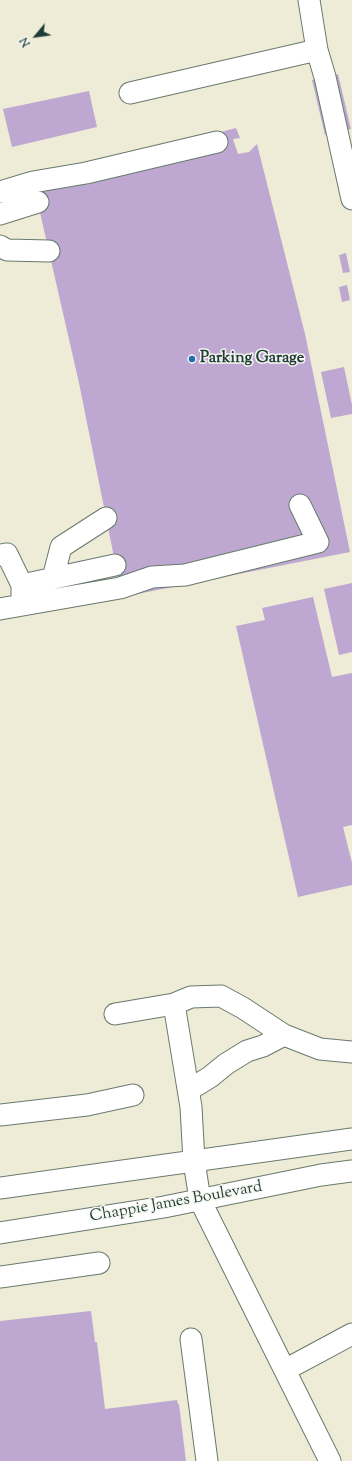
<!DOCTYPE html>
<style>
body{margin:0}
#map{position:relative;width:352px;height:1461px;overflow:hidden;background:#eeebd6;font-family:"Sorts Mill Goudy",serif}
canvas{display:block}
.north{position:absolute;left:16px;top:16px;width:40px;height:40px;-webkit-text-stroke:3px #f6f6f2;paint-order:stroke;rotate:241deg;font-size:11px;font-weight:700;line-height:16px;text-align:center;color:#1f3d34}
.north::after{content:'';display:block;margin:auto;width:14px;height:18px;background:#1f3d34;clip-path:polygon(50% 0,100% 100%,50% 72%,0 100%)}
</style>
<div id="map">
<canvas width="352" height="1461"></canvas>
<div class="north">N</div>
</div>
<script>
const context = document.querySelector('canvas').getContext('2d');
context.lineJoin = 'round';
function paint(path, color) { context.fillStyle = color; context.fill(path, 'evenodd'); }
const poly = rows => new Path2D(rows.map(r => 'M' + r).join(''));
function trace(path, color, width, dash) { context.strokeStyle = color; context.lineWidth = width; context.lineCap = dash ? 'butt' : 'round'; context.setLineDash(dash || []); context.stroke(path); }
function label(font, color, halo, rows, align = 'center') {
  context.font = font + ' "Sorts Mill Goudy",serif'; context.lineWidth = 3; context.setLineDash([]); context.textBaseline = 'middle'; context.strokeStyle = halo; context.fillStyle = color; for (const [text, x, y, turn = 0] of rows) {
    context.save(); context.translate(x, y); context.rotate((+turn || 0) * Math.PI / 180); context.textAlign = isNaN(turn) ? turn : align; if (halo) context.strokeText(text, 0, 0); context.fillText(text, 0, 0); context.restore();
  }
}
paint(poly([
 [338,74,351,129,325,135,312,80],
 [89,91,97,127,12,147,3,109],
 [236,128,240,138,233,139,238,154,249,152,257,144,305,334,350,552,122,597,79,383,33,182],
 [346,253,350,272,343,273,339,255],
 [347,285,350,300,342,302,339,287],
 [344,367,352,405,352,414,331,418,321,372],
 [352,583,352,652,339,655,324,589],
 [313,597,332,677,352,673,352,825,343,827,352,863,352,885,298,897,236,626,265,620,262,608],
 [91,1311,95,1342,97,1342,105,1409,177,1400,178,1404,179,1404,186,1461,0,1461,0,1321]
]), '#bea8d2');
const minor = poly([
 [317,50,325,77,352,199],
 [130,93,317,50,309,0],
 [0,192,33,182,86,173,217,142],
 [0,214,38,202],
 [0,246,7,250,49,251],
 [0,555,7,554,22,585,22,599],
 [53,578,61,547,106,518],
 [22,585,115,565],
 [0,609,120,588,152,577,185,575,318,542,300,505],
 [174,1004,191,1107,194,1161,200,1200,330,1461],
 [115,1014,174,1004,191,997,221,996,243,1008,284,1035,320,1049,352,1052],
 [189,1090,210,1077,226,1064,247,1051,263,1046,284,1035],
 [0,1115,87,1105,133,1095],
 [0,1188,352,1139],
 [0,1233,164,1207,321,1175,352,1171],
 [0,1277,99,1263],
 [191,1339,207,1461],
 [285,1370,352,1334]
]);
trace(minor, '#677a6d', 23);
trace(minor, '#fff', 21);
for (const [x, y, r, color] of [
 [192,359,4,"#1f6fb2"]
]) { const dot = new Path2D(); dot.arc(x, y, r, 0, 2 * Math.PI); context.fillStyle = color; context.fill(dot); trace(dot, '#f6f6f2', 1.5); }
label('bold 16px', '#1f3d34', '#f6f6f2', [
 ["Parking Garage",200,359]
], 'left');
label('16px', '#1f3d34', '#f6f6f2', [
 ["Chappie James Boulevard",176,1203,-10]
]);
</script>
